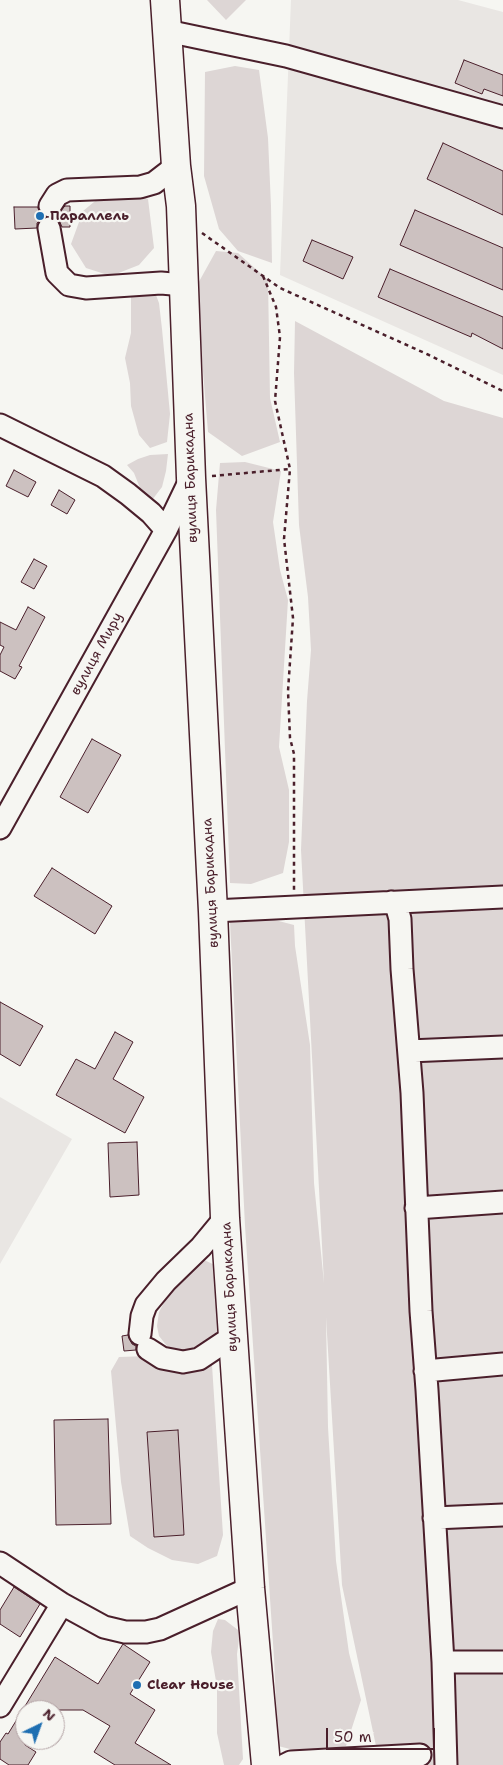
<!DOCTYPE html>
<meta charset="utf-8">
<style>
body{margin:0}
#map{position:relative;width:503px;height:1765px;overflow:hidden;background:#f6f6f2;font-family:"Shantell Sans",sans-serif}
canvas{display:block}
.north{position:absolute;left:15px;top:1700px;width:50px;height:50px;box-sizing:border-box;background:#f6f6f2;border:1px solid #b1a0a2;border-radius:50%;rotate:42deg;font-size:14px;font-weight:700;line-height:20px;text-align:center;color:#4a1f2b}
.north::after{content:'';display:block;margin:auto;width:18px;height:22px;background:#1f6fb2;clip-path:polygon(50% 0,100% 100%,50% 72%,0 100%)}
.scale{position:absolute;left:326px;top:1728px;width:109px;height:22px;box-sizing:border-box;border:2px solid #4a1f2b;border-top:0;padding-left:6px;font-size:15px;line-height:18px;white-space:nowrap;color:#4a1f2b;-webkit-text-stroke:4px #f6f6f2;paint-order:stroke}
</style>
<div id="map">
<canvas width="503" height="1765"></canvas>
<div class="north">N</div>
<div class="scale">50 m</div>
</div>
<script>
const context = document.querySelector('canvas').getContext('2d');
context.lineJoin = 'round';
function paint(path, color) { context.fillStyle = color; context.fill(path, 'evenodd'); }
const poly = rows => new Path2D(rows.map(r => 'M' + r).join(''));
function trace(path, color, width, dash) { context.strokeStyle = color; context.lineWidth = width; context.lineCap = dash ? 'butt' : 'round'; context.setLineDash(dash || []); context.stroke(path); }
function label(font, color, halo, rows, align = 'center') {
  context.font = font + ' "Shantell Sans",sans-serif'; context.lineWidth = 4.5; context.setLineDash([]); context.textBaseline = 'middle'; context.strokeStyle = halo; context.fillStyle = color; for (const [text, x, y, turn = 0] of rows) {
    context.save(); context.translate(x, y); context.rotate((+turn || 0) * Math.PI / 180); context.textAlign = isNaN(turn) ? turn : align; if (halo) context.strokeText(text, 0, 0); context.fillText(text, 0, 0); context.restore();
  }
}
paint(poly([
 [291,0,458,0,503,12,503,375,280,275],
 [0,1097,72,1139,0,1264]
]), '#e9e6e3');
paint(poly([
 [207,0,246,0,226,20],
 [235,66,259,70,268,138,271,206,272,263,238,251,219,229,204,176,205,72],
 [105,193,133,193,148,199,154,248,139,265,111,276,86,268,71,244,83,211],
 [216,251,238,253,268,280,270,398,280,442,242,456,208,432,196,287],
 [131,290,154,290,159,303,162,329,170,414,167,442,150,448,139,435,131,406,130,383,125,358,131,333],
 [295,321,444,401,503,418,503,1765,380,1765,342,1585,326,1317,328,1427,336,1561,349,1653,361,1700,346,1746,314,1755,278,1746,274,1658,245,1226,230,922,248,918,271,919,294,925,295,946,310,1045,314,1183,324,1283,301,850,307,701,311,650,308,597,299,525,294,373],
 [168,454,166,471,162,487,146,508,142,504,140,488,134,473,127,465,138,459,150,455],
 [245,462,281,471,273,522,280,570,288,600,279,747,289,790,289,842,283,873,251,884,230,883,216,510,220,463],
 [204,1260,217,1266,220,1335,203,1355,212,1365,223,1535,217,1556,198,1564,172,1560,148,1548,130,1536,121,1482,111,1371,119,1357,149,1356,179,1352,167,1346,159,1336,157,1326,159,1312,168,1295,192,1264],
 [218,1619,225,1620,238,1630,239,1639,237,1654,243,1759,239,1765,224,1765,217,1733,217,1687,211,1652,213,1631]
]), '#ddd6d5');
const building = poly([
 [464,60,503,75,503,96,484,89,482,94,455,83,464,60],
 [443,143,503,171,503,215,427,179,443,143],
 [65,206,70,206,70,227,62,227,59,220,55,217,65,206],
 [14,207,38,207,39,212,44,217,37,223,37,228,15,229,14,207],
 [415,210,503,248,503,290,400,245,415,210],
 [312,240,353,257,343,279,303,261,312,240],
 [390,269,503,317,503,349,472,333,471,337,378,297,390,269],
 [14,470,36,482,28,497,6,486,14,470],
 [59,490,75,500,67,514,51,505,59,490],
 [34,559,47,566,34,589,21,582,34,559],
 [28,607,45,617,19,666,22,667,15,679,0,671,0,655,4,647,0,645,0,622,16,630,28,607],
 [92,739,121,755,88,813,60,797,92,739],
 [52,868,112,906,95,934,34,896,52,868],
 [0,1002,43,1026,20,1066,0,1054,0,1002],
 [115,1032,133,1042,113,1079,144,1097,125,1133,56,1095,76,1059,95,1069,115,1032],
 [137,1142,139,1195,110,1197,108,1143,137,1142],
 [128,1335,132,1344,136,1346,136,1350,124,1351,122,1336,128,1335],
 [108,1419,111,1524,56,1525,54,1420,108,1419],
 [178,1430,184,1535,154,1537,147,1432,178,1430],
 [14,1587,40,1604,20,1637,0,1624,0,1610,14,1587],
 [123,1644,150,1662,130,1694,155,1710,135,1743,171,1765,115,1765,94,1752,110,1726,83,1710,25,1710,25,1745,36,1752,28,1765,9,1765,0,1759,0,1742,6,1733,8,1734,55,1657,98,1684,123,1644]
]);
paint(building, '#ccc1c0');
trace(building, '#4a1f2b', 1);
const minor = poly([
 [167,31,286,56,503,117],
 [50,206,57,195,67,190,140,187,154,183,176,166],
 [49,228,57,273,69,285,86,288,161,283,184,285],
 [0,425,103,476,128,494,151,513,166,530],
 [0,828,166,530,191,478],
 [391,902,397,908,400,919,402,969,412,1093,421,1311,427,1390,443,1662,446,1765],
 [213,911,503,897],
 [409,1051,503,1047],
 [416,1208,503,1202],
 [140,1334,142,1316,146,1305,166,1281,201,1247,225,1218],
 [148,1349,162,1358,183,1362,199,1359,223,1343,232,1341],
 [425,1371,503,1364],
 [434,1518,503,1515],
 [0,1563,62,1604,104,1627,125,1632,146,1632,160,1629,250,1588],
 [443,1662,503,1662],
 [0,1706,62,1604],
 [285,1765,291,1762,420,1755]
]);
const major = poly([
 [165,0,176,166,181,206,191,478,213,911,225,1218,250,1588,266,1765]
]);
trace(minor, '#4a1f2b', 25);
trace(major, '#4a1f2b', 31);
trace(poly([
 [202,233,280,288,429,355,503,391],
 [263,276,276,307,280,337,275,401,290,469,284,539,293,618,288,691,290,738,294,754,294,891],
 [212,476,290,469]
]), '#4a1f2b', 2.5, [4, 4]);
trace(minor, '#f6f6f2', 21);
trace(major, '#f6f6f2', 28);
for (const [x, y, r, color] of [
 [40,216,5,"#1f6fb2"],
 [137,1685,5,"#1f6fb2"]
]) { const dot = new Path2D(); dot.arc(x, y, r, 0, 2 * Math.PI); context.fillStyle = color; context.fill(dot); trace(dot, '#f6f6f2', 2); }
label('bold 14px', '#4a1f2b', '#f6f6f2', [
 ["Параллель",50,216],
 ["Clear House",147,1685]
], 'left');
label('14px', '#4a1f2b', '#f6f6f2', [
 ["вулиця Барикадна",191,478,-92],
 ["вулиця Миру",97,654,-61],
 ["вулиця Барикадна",211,883,-93],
 ["вулиця Барикадна",230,1287,-93]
]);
</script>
